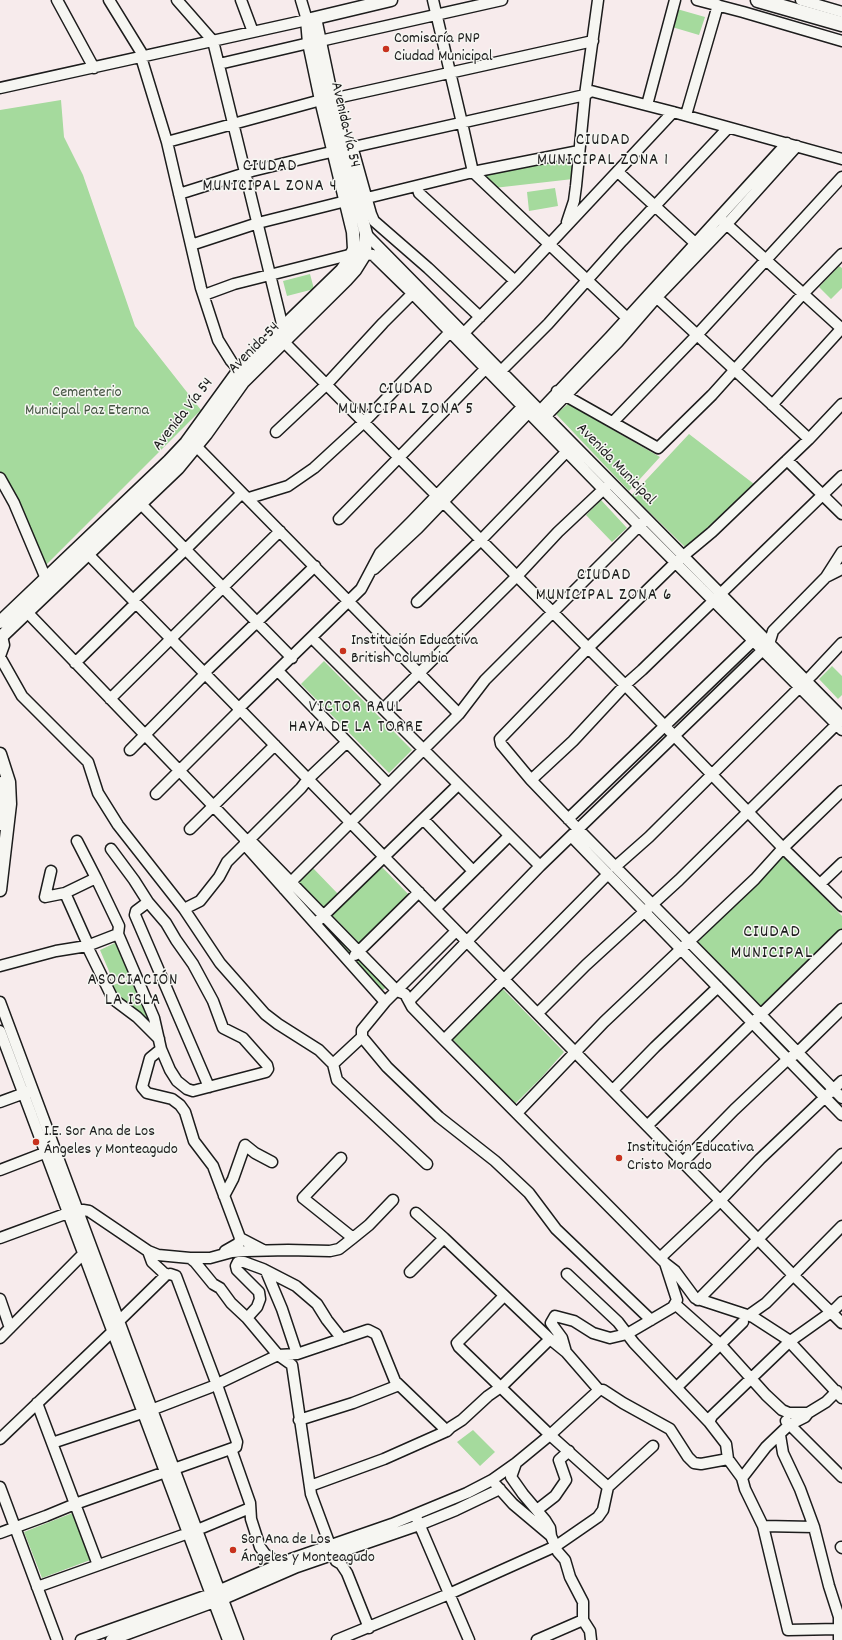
<!DOCTYPE html>
<meta charset="utf-8">
<style>
body{margin:0}
canvas{display:block;background:#f7ebec}
</style>
<canvas width="842" height="1640"></canvas>
<script>
const context = document.querySelector('canvas').getContext('2d');
context.lineJoin = 'round';
function paint(path, color) { context.fillStyle = color; context.fill(path, 'evenodd'); }
const poly = rows => new Path2D(rows.map(r => 'M' + r).join(''));
function trace(path, color, width, dash) { context.strokeStyle = color; context.lineWidth = width; context.lineCap = dash ? 'butt' : 'round'; context.setLineDash(dash || []); context.stroke(path); }
function label(font, color, halo, rows, align = 'center') {
  context.font = font + ' Dekko,sans-serif'; context.lineWidth = 3; context.setLineDash([]); context.textBaseline = 'middle'; context.strokeStyle = halo; context.fillStyle = color; for (const [text, x, y, turn = 0] of rows) {
    context.save(); context.translate(x, y); context.rotate((+turn || 0) * Math.PI / 180); context.textAlign = isNaN(turn) ? turn : align; if (halo) context.strokeText(text, 0, 0); context.fillText(text, 0, 0); context.restore();
  }
}
paint(poly([
 [677,9,705,17,699,35,672,27],
 [61,100,64,137,83,175,135,326,201,410,43,568,0,473,0,110],
 [576,157,573,179,494,188,482,177,483,174,541,162],
 [555,188,558,206,529,211,527,192],
 [839,266,842,268,842,288,831,299,819,287],
 [310,274,314,289,287,296,283,281],
 [568,404,613,430,660,457,629,491,556,414],
 [689,434,754,484,686,548,632,495],
 [601,500,627,528,612,542,586,515],
 [324,661,412,750,389,773,301,684],
 [832,666,842,676,842,695,838,699,819,679],
 [784,856,842,916,842,930,762,1007,698,942],
 [311,866,338,894,325,908,297,880],
 [382,867,410,896,361,945,332,915],
 [325,922,355,951,349,956,322,925],
 [117,942,132,975,114,983,100,950],
 [360,959,387,986,382,991,356,963],
 [133,977,152,1020,146,1023,116,997,111,986],
 [502,988,564,1052,541,1078,515,1104,452,1039],
 [473,1430,495,1452,480,1466,457,1442],
 [75,1512,93,1559,42,1578,24,1532]
]), '#a5da9d');
const minor = poly([
 [57,0,94,68],
 [109,0,141,52,141,57,167,142,201,288,218,340,231,361,239,370],
 [177,0,213,41,283,328],
 [241,0,253,32],
 [433,0,462,123,473,172,627,318],
 [697,0,743,12,842,41],
 [801,0,842,12],
 [320,41,502,0],
 [219,64,309,43],
 [0,88,307,20,301,0],
 [332,99,593,41],
 [647,105,675,0],
 [686,115,718,5],
 [167,142,321,100],
 [352,146,371,214,374,221,428,268,480,317],
 [618,172,695,243],
 [417,186,419,193,515,281],
 [179,194,252,171,318,155,585,95,591,91,673,112,842,159],
 [367,198,473,172,579,151],
 [722,220,842,329],
 [567,222,574,201,576,186,585,95,598,0],
 [366,234,842,717],
 [191,245,258,223,346,201],
 [365,254,373,255,376,258,413,294,639,526,842,730],
 [652,293,809,439],
 [204,295,234,284,353,254],
 [284,342,625,685,783,848,842,906],
 [496,376,548,324,622,241,728,128],
 [557,391,658,448,712,395,801,296,842,254],
 [842,404,809,439,712,532,676,562,588,648,500,739,501,744,531,780,578,829,731,984,842,1098],
 [772,405,841,329],
 [536,415,610,337,787,143],
 [542,420,618,342,657,297,727,224,797,146],
 [613,422,697,335,842,177],
 [276,432,326,385,383,323,418,288],
 [196,446,459,714],
 [787,460,842,514],
 [0,478,14,503,44,574,47,579],
 [249,498,288,486,314,468,364,422,450,332,464,333,515,281,673,112],
 [141,504,292,658],
 [339,519,491,363],
 [84,550,793,1275,842,1323],
 [374,569,418,528,533,408],
 [826,577,842,569],
 [133,600,186,549,242,493],
 [417,602,481,540,571,447],
 [27,612,245,839,245,845],
 [312,638,540,866],
 [0,656,4,645,2,636],
 [0,657,22,696,88,762,98,793,118,825,184,909,220,963,265,1014,278,1024,319,1050,333,1064,337,1080,427,1164],
 [75,663,136,603],
 [278,671,388,784],
 [110,699,280,531],
 [384,708,517,576,558,532,608,485],
 [130,750,202,677,204,673,315,566],
 [531,780,573,741,625,685,642,670,842,476],
 [156,794,237,713,239,708,361,589,380,553,411,522,527,402],
 [423,819,473,871],
 [568,819,758,636],
 [190,829,275,745],
 [571,836,842,1115],
 [245,839,250,840,397,991,405,994,412,1007,444,1040,665,1263,677,1300,673,1307,627,1334,610,1338,593,1333,574,1321,555,1316,551,1323,562,1338,566,1352],
 [77,841,96,878,119,926,118,934,154,1018,161,1049,170,1070,177,1081,187,1089,193,1091,266,1072,268,1069,267,1065,243,1038,223,1028,213,1001,193,964,176,940,166,923,148,902,134,880,111,849],
 [245,845,385,1002],
 [615,867,649,837,812,675,842,643],
 [51,871,45,897,65,893,96,878],
 [820,884,842,863],
 [284,889,459,714,485,680,644,521],
 [65,893,86,940,87,946,113,999,137,1017,159,1039],
 [148,902,136,911,135,915,209,1087],
 [184,909,200,901,219,877,227,862,301,788,308,779,347,742],
 [435,909,509,836],
 [319,920,458,785],
 [355,955,419,892],
 [0,966,56,951,87,946,118,934],
 [409,1001,540,866,769,644,773,631,826,577,842,552],
 [0,1002,238,1640],
 [538,1013,586,965,679,880,841,720],
 [0,1031,228,1640],
 [362,1037,387,1067,439,1117,495,1161,529,1193,556,1229,651,1320],
 [444,1040,608,874],
 [161,1049,150,1058,142,1087,147,1093,172,1099,180,1105,185,1112,194,1141,213,1166,240,1238,239,1243,225,1251],
 [333,1064,362,1037,362,1030,385,1002,456,931],
 [613,1090,655,1047,718,987],
 [0,1102,30,1091],
 [517,1113,604,1022,755,879,783,848,842,791],
 [648,1125,842,935],
 [341,1158,303,1198,353,1238],
 [683,1162,734,1110,788,1059,797,1053,842,1009],
 [0,1170,52,1150],
 [224,1196,233,1179,245,1145,255,1153,272,1162],
 [416,1213,444,1238,550,1339,566,1352,599,1390,603,1390,623,1403,670,1429,688,1457,694,1463,701,1464,728,1459],
 [0,1238,76,1210,83,1210,89,1211,148,1251,158,1255,190,1258,210,1258,232,1252,246,1251,288,1250,330,1251,339,1249,353,1238,369,1225,393,1200],
 [240,1238,263,1250],
 [148,1251,152,1262,166,1275],
 [661,1257,715,1206,760,1159,842,1081],
 [190,1258,195,1262,213,1284,220,1288,231,1303,247,1318,278,1355,292,1365,311,1494,334,1556,336,1561,341,1564,347,1573,369,1628],
 [666,1264,675,1271,695,1298,753,1317,787,1339,842,1398],
 [266,1271,282,1309,297,1354],
 [410,1272,444,1238],
 [567,1274,618,1322,634,1343,709,1422,726,1444,728,1459,742,1478,745,1489,763,1526,788,1630,838,1629],
 [504,1296,457,1343,459,1347,550,1435,608,1487],
 [0,1299,10,1328],
 [698,1300,842,1154],
 [675,1304,720,1344,766,1395,782,1410,789,1413,808,1413],
 [749,1315,766,1303,842,1226],
 [247,1318,257,1307,260,1299,259,1292,237,1270,236,1266,238,1262,244,1262,263,1269,296,1286,317,1304,327,1320,342,1339],
 [0,1338,87,1250],
 [677,1387,743,1322],
 [37,1403,98,1565],
 [299,1420,353,1403,399,1385],
 [786,1421,842,1477],
 [709,1422,712,1416,789,1342,834,1310,842,1302],
 [780,1435,783,1453,800,1489,814,1527,829,1586,839,1617,839,1640],
 [0,1439,113,1331,119,1321,166,1275,170,1274,176,1276,217,1385,237,1442,236,1447,75,1504,46,1516,0,1533],
 [52,1443,151,1410,211,1387,278,1355,297,1354,368,1330,376,1334,395,1381,447,1431],
 [231,1449,250,1503,251,1519,260,1547,265,1554,271,1558],
 [516,1463,511,1477,523,1494,545,1520,550,1528,551,1536],
 [742,1478,766,1447,789,1425,805,1417,808,1413,826,1402,837,1391],
 [496,1485,513,1504,551,1536,558,1552,565,1560,570,1577,583,1602,583,1620,590,1631,591,1640],
 [310,1486,384,1459,447,1431,451,1427,462,1420,488,1396,501,1387,550,1339],
 [0,1487,57,1640],
 [537,1510,555,1496,566,1480,559,1460,569,1451],
 [417,1519,469,1640],
 [763,1526,814,1527],
 [841,1547,842,1548],
 [37,1587,197,1530,250,1508],
 [81,1640,211,1594,291,1559,392,1524,467,1493,492,1480,516,1463,550,1435,599,1390],
 [111,1640,228,1597,297,1567,419,1525,456,1510,500,1489],
 [337,1640,449,1594,556,1546,598,1517,603,1510,608,1487,653,1446],
 [537,1640,583,1620]
]);
const major = poly([
 [0,622,169,461,186,443,239,370,342,270,349,260,354,249,353,232,321,100,309,43,307,20,391,0],
 [0,638,178,468,206,434,243,382,346,280,355,270,365,254,366,234,332,99,315,18],
 [0,754,9,782,10,804,0,890],
 [0,783,1,800,0,824]
]);
const highway = poly([
 [758,0,842,24]
]);
trace(minor, '#1c1c1c', 13);
trace(major, '#1c1c1c', 15);
trace(highway, '#1c1c1c', 17);
trace(minor, '#f6f6f2', 10);
trace(major, '#f6f6f2', 12);
trace(highway, '#f6f6f2', 14);
for (const [x, y, r, color] of [
 [386,49,4,"#c8321e"],
 [343,651,4,"#c8321e"],
 [36,1142,4,"#c8321e"],
 [619,1158,4,"#c8321e"],
 [233,1550,4,"#c8321e"]
]) { const dot = new Path2D(); dot.arc(x, y, r, 0, 2 * Math.PI); context.fillStyle = color; context.fill(dot); trace(dot, '#f6f6f2', 1.5); }
label('16px', '#1c1c1c', '#f6f6f2', [
 ["Comisaría PNP",394,40],
 ["Ciudad Municipal",394,58],
 ["Institución Educativa",351,642],
 ["British Columbia",351,660],
 ["I.E. Sor Ana de Los",44,1133],
 ["Ángeles y Monteagudo",44,1151],
 ["Institución Educativa",627,1149],
 ["Cristo Morado",627,1167],
 ["Sor Ana de Los",241,1541],
 ["Ángeles y Monteagudo",241,1559]
], 'left');
label('16px', '#1c1c1c', '#f6f6f2', [
 ["Avenida Vía 54",344,125,77],
 ["Avenida 54",255,349,-45],
 ["Avenida Vía 54",184,415,-52],
 ["Avenida Municipal",615,465,46]
]);
label('16px', '#455543', '#f6f6f2', [
 ["Cementerio",87,394],
 ["Municipal Paz Eterna",87,412]
]);
context.letterSpacing = '1px';
label('17px', '#1c1c1c', '#f6f6f2', [
 ["CIUDAD",603,142],
 ["MUNICIPAL ZONA 1",603,162],
 ["CIUDAD",270,168],
 ["MUNICIPAL ZONA 4",270,188],
 ["CIUDAD",406,391],
 ["MUNICIPAL ZONA 5",406,411],
 ["CIUDAD",604,577],
 ["MUNICIPAL ZONA 6",604,597],
 ["VICTOR RAUL",356,709],
 ["HAYA DE LA TORRE",356,729],
 ["ASOCIACIÓN",133,982],
 ["LA ISLA",133,1002]
]);
context.letterSpacing = '0px';
context.letterSpacing = '1px';
label('18px', '#1c1c1c', '#f6f6f2', [
 ["CIUDAD",772,934],
 ["MUNICIPAL",772,955]
]);
context.letterSpacing = '0px';
</script>
